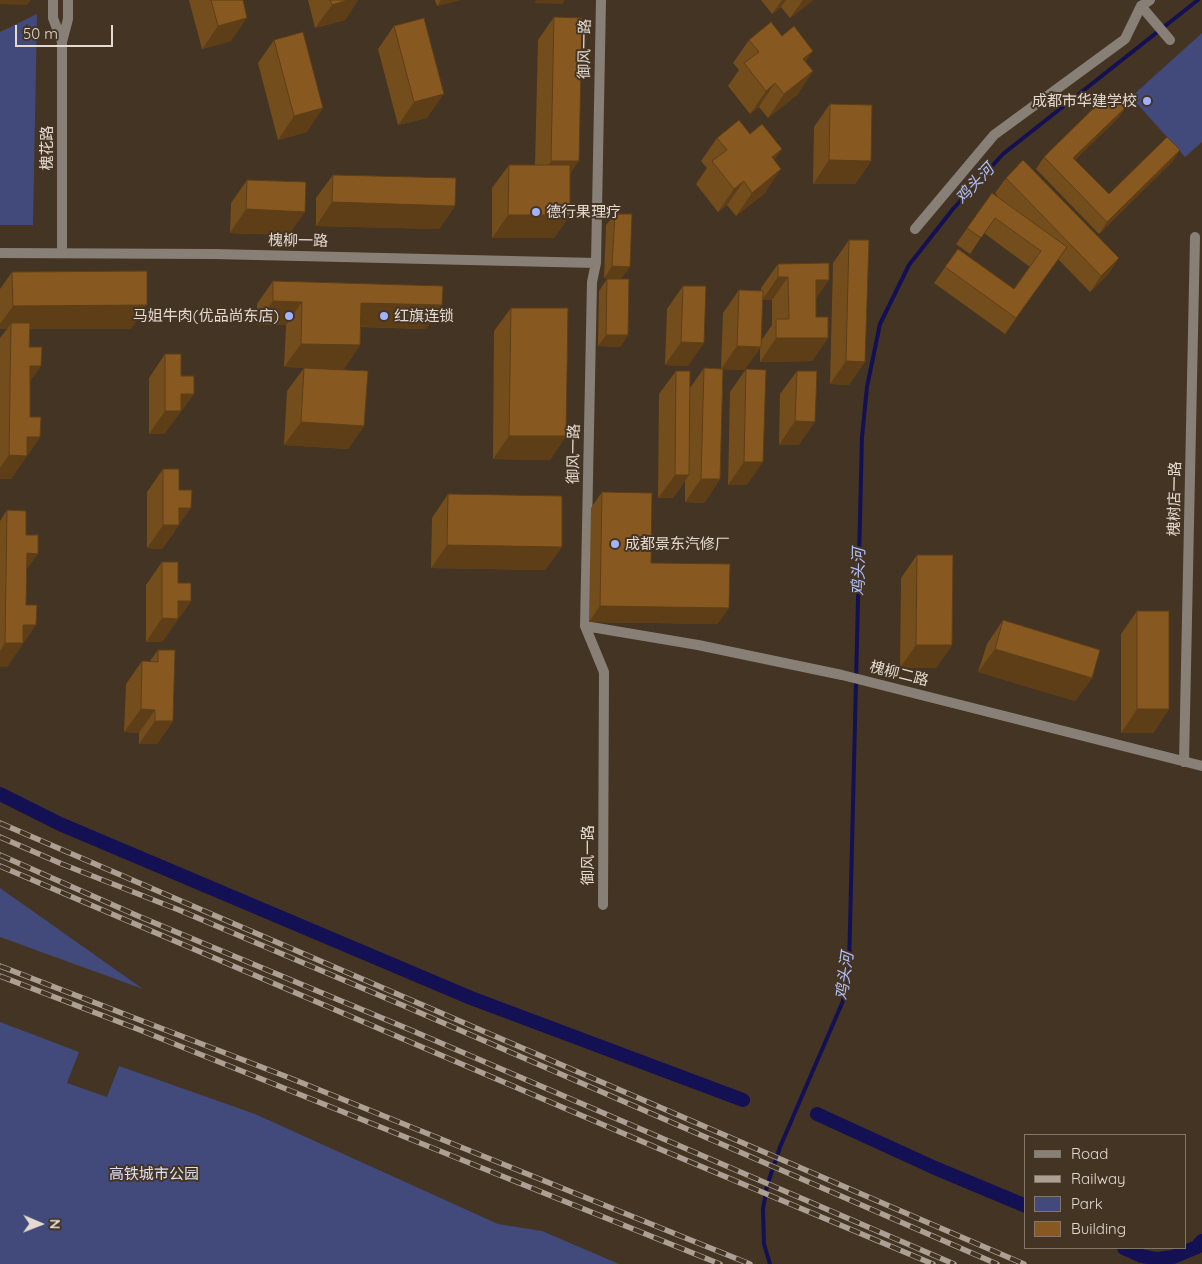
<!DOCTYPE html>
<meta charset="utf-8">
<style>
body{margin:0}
#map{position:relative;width:1202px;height:1264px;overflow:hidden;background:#443424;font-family:Quicksand,sans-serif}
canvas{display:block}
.legend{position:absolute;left:1024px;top:1134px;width:162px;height:115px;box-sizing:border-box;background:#443424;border:1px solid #847669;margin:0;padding:6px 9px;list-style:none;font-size:15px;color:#e4dad0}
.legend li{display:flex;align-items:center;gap:10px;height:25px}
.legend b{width:25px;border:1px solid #847669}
.north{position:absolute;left:15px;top:1199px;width:50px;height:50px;-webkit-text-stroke:4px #443424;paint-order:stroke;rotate:91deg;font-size:14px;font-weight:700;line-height:20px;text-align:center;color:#e4dad0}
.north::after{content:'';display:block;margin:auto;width:18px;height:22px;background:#e4dad0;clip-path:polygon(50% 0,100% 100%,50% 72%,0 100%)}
.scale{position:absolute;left:15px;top:25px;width:98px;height:22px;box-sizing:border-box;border:2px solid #e4dad0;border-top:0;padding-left:6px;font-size:15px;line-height:18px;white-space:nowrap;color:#e4dad0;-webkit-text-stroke:4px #443424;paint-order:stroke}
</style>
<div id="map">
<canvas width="1202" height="1264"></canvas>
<ul class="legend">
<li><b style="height:6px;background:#888077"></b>Road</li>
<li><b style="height:6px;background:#aca094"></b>Railway</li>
<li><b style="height:14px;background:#414a7b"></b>Park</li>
<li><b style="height:14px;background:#875921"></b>Building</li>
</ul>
<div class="north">N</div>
<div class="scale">50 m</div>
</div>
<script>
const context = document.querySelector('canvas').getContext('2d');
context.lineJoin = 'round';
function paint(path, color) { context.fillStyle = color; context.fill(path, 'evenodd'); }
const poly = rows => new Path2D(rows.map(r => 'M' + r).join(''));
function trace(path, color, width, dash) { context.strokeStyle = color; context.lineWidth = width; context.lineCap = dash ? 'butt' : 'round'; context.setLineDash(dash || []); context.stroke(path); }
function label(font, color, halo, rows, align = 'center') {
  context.font = font + ' Quicksand,"Noto Sans SC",sans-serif'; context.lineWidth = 4; context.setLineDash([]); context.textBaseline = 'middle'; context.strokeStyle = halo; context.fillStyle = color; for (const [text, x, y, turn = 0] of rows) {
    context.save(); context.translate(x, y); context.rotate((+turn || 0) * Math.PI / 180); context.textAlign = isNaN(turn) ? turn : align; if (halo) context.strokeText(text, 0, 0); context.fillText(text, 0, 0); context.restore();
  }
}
paint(poly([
 [37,14,33,225,0,225,0,32],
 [1202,33,1202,142,1185,157,1131,97],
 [0,888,143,989,0,937],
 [0,1022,79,1052,67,1083,107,1097,119,1066,255,1114,498,1224,542,1231,619,1264,0,1264]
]), '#414a7b');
trace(poly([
 [770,1264,764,1244,763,1209,767,1186,780,1147,843,1001,849,968,862,437,867,387,880,324,909,265,953,209,1003,154,1198,0]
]), '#131154', 4);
trace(poly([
 [0,794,60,824,471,998,743,1100],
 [817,1114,935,1168,1026,1206],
 [1124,1248,1142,1256,1157,1259,1173,1257,1197,1247,1202,1241]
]), '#131154', 14);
trace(poly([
 [53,0,53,18,62,42],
 [601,0,596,263,592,282,585,626,604,672,603,905],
 [1141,6,1170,40],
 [915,229,994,135,1125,39,1141,6,1150,0],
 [0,253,214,254,596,263],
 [62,253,62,42,68,19,68,0],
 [585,626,698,645,842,675,1202,766],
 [1184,762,1195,237]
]), '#888077', 10);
const rail = poly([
 [0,823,1024,1264],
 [0,837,62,864,179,910,402,1005,997,1264],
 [0,855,138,916,406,1028,954,1264],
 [0,866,662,1150,933,1264],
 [0,966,290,1078,750,1264],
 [0,976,140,1030,720,1264]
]);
trace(rail, '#aca094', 5.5);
trace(rail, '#443424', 4, [11]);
paint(poly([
 [189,0,243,0,231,41,202,49],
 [308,0,358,0,345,20,315,28],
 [435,0,460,0,437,6],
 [761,0,813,0,790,18,781,7,772,14],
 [554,17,570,174,570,215,554,238,492,238,492,188,509,165,535,165,538,40],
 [394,26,427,118,398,125,378,49],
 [782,36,806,62,813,71,797,95,768,118,759,107,750,114,728,86,739,70,733,63,749,40],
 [274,40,307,132,278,140,258,63],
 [830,104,871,161,855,184,813,184,814,127],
 [1126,107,1118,118,1075,160,1109,194,1180,150,1172,162,1099,234,1036,169,1044,157],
 [750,134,782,149,774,160,765,193,736,216,727,205,718,212,696,184,707,168,701,161,717,138],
 [333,175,455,206,439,229,316,226,316,198],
 [1006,178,1119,258,1108,274,1090,292,1058,259,1005,334,934,283,958,249,1014,289,1030,267,984,233,970,254,956,244,992,193,999,198,995,193],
 [247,180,289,235,230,233,231,203],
 [615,214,621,279,628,335,620,347,598,346,599,291,607,279,617,279,604,278,606,225],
 [849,240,849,385,830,384,833,263],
 [778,264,816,299,816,317,828,338,812,361,760,362,760,348,744,370,723,369,720,479,704,503,685,502,685,481,673,498,658,498,659,394,676,371,690,388,704,368,721,369,723,313,739,290,761,291,761,288],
 [762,300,772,300,772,325,761,341],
 [12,272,131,329,30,329,30,417,40,437,11,479,0,479,0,338,7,329,0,329,0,289],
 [273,281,426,329,360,327,360,345,344,369,284,367,286,325,257,324,257,304],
 [683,286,688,366,665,365,667,309],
 [511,308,566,436,550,460,493,459,494,331],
 [165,354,194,394,164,434,149,434,149,378],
 [304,368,364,426,348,449,284,445,287,391],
 [746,369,747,485,728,485,730,392],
 [797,371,799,445,779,445,780,394],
 [163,469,175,531,162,549,147,548,147,492],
 [602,492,651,563,718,624,589,622,591,508],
 [448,494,562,547,545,570,431,568,432,518],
 [7,510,26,535,26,605,20,648,7,667,0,667,0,521],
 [917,555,952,645,936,668,900,668,901,578],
 [162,562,191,601,162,642,146,642,146,585],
 [1137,611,1169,709,1153,733,1121,733,1121,634],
 [1003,620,1092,678,1075,701,978,672,987,644],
 [158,650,173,721,157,744,139,744,139,733,124,732,126,684,142,661,150,661]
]), '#744d1c');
paint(poly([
 [0,0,31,0,27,5,0,4],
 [348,0,358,0,345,20,315,28,332,5],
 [441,0,460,0,437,6],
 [536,0,565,0,562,4,534,3],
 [782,0,786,0,781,7,772,14],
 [803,0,813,0,790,18],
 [247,18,231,41,202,49,218,26],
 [813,51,797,74,803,59],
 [813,71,797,95,768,118,784,94],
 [775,83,759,107,750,114,766,91],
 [444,94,427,118,398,125,414,102],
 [1126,107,1118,118,1065,170,1073,158],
 [323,108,307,132,278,140,294,116],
 [782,149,766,172,772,157],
 [1180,150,1172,162,1099,234,1107,222],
 [829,160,871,161,855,184,813,184],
 [551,161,579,161,563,184,535,184],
 [781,169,765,193,736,216,752,193],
 [744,181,727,205,718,212,734,189],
 [332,202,455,206,439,229,316,226],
 [246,209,305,212,289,235,230,233],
 [508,215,570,215,554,238,492,238],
 [1119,258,1108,274,1090,292,1101,276],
 [612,266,630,267,621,279,604,278],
 [778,277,788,277,772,300,762,300],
 [816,280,829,280,813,303],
 [273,301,302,302,286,325,257,324],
 [361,303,442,305,426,329,344,326],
 [147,305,131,329,11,329,11,323,7,329,0,329,0,324,13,306],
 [606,335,628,335,620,347,598,346],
 [776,338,828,338,812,361,760,362],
 [681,342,704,343,688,366,665,365],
 [301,344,360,345,344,369,284,367],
 [737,346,761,347,744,370,721,369],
 [846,361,865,362,849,385,830,384],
 [30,366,41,366,25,389],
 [181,394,194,394,164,434,149,434,165,411],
 [795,421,815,422,799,445,779,445],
 [301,422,364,426,348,449,284,445],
 [509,436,566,436,550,460,493,459],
 [27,437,40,437,11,479,0,479,0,468,9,455],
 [744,462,763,462,747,485,728,485],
 [675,475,689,475,673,498,658,498],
 [701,479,720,479,704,503,685,502],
 [179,508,191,508,162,549,147,548,163,525],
 [447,545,562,547,545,570,431,568],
 [27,553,38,554,21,577],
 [178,601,191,601,162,642,146,642,162,618],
 [600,606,729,608,718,624,589,622],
 [23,625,36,625,7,667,0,667,0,651,5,643],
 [916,645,952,645,936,668,900,668],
 [995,649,1092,678,1075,701,978,672],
 [141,709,155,710,139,733,124,732],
 [1137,709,1169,709,1153,733,1121,733],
 [155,721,173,721,157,744,139,744]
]), '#5e3e17');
const building = poly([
 [211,0,243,0,247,18,218,26,211,0],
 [330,0,348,0,332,5,330,0],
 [554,17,582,18,579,161,551,161,554,17],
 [424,18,444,94,414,102,394,26,424,18],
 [771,22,782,36,794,26,813,51,803,59,813,71,784,94,775,83,766,91,744,63,759,52,749,40,771,22],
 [303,32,323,108,294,116,274,40,303,32],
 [1111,91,1126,107,1073,158,1109,194,1167,137,1180,150,1107,222,1044,157,1111,91],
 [830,104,872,105,871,161,829,160,830,104],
 [739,120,750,134,762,124,782,149,772,157,781,169,752,193,744,181,734,189,712,161,727,150,717,138,739,120],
 [1023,160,1119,258,1101,276,1006,178,1023,160],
 [509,165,570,165,570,215,508,215,509,165],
 [333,175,456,178,455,206,332,202,333,175],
 [247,180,306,182,305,212,246,209,247,180],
 [992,193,1067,247,1016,318,945,267,958,249,1014,289,1041,251,995,218,981,238,967,228,992,193],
 [615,214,632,214,630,267,612,266,615,214],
 [849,240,869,240,865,362,846,361,849,240],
 [829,263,829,280,816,280,816,317,828,317,828,338,776,338,776,319,789,319,788,277,778,277,778,264,829,263],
 [147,271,147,305,13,306,12,272,147,271],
 [607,279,629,279,628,335,606,335,607,279],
 [273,281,443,286,442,305,361,303,360,345,301,344,302,302,273,301,273,281],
 [683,286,706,286,704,343,681,342,683,286],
 [739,290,763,291,761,347,737,346,739,290],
 [511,308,568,308,566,436,509,436,511,308],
 [11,323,30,323,29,347,42,347,41,366,30,366,30,417,41,417,40,437,27,437,27,456,9,455,11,323],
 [165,354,181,354,181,376,194,376,194,394,181,394,181,411,165,411,165,354],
 [304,368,368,371,364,426,301,422,304,368],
 [704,368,723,369,720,479,701,479,704,368],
 [746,369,766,370,763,462,744,462,746,369],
 [676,371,690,371,689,475,675,475,676,371],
 [797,371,817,371,815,422,795,421,797,371],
 [163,469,179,469,179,490,192,490,191,508,179,508,179,525,163,525,163,469],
 [602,492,652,493,651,563,730,564,729,608,600,606,602,492],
 [448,494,562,496,562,547,447,545,448,494],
 [7,510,26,511,26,535,38,535,38,554,27,553,26,605,37,605,36,625,23,625,23,643,5,643,7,510],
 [917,555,953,555,952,645,916,645,917,555],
 [162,562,178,562,178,583,191,583,191,601,178,601,178,619,162,618,162,562],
 [1137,611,1169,611,1169,709,1137,709,1137,611],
 [1003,620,1100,650,1092,678,995,649,1003,620],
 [158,650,175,650,173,721,155,721,155,710,141,709,142,661,158,662,158,650]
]);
paint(building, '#875921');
trace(building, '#5e3e17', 1);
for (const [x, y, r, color] of [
 [1147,101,5,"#a3b2fd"],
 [536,212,5,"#a3b2fd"],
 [289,316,5,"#a3b2fd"],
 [384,316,5,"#a3b2fd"],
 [615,544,5,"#a3b2fd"]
]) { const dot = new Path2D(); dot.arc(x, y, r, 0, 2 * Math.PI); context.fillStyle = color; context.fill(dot); trace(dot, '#443424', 2); }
label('15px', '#e4dad0', '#443424', [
 ["御风一路",585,49,-89],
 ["槐花路",47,148,-90],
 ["槐柳一路",298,241,1],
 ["御风一路",574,454,-89],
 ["槐树店一路",1175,499,-89],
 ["槐柳二路",899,674,14],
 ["御风一路",588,855,-90]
]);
label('15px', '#e4dad0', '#443424', [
 ["成都市华建学校",1137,101,"right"],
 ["德行果理疗",546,212],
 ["马姐牛肉(优品尚东店)",279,316,"right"],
 ["红旗连锁",394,316],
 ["成都景东汽修厂",625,544]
], 'left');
label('15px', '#dbe0f5', '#443424', [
 ["高铁城市公园",154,1174]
]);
label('italic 16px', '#b2c0fd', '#443424', [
 ["鸡头河",975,184,-47],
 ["鸡头河",859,572,-89],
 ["鸡头河",845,976,-82]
]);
</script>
